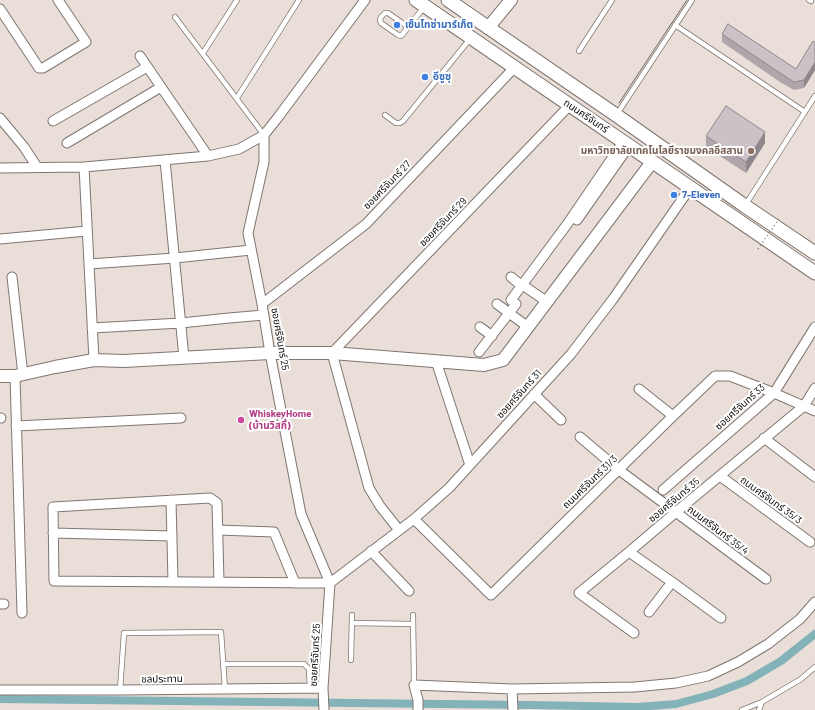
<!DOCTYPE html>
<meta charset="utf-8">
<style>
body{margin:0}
canvas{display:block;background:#e9ded8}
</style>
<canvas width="815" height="710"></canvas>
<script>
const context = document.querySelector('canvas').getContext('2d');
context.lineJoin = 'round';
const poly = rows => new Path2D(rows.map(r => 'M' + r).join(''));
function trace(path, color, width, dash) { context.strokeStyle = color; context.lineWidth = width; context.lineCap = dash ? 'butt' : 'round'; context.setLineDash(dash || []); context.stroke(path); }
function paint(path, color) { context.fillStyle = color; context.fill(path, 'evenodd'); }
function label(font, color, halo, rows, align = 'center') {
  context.font = font + ' Barlow,"Noto Sans Thai",sans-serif'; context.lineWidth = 4; context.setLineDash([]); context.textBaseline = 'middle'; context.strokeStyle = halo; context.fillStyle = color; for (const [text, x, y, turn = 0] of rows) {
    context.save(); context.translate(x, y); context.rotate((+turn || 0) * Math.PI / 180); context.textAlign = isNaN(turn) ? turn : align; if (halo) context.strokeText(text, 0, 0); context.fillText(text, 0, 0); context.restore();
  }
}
trace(poly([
 [0,699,531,705,637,707,676,704,713,694,747,681,781,661,815,634]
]), '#83b2b9', 8);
const service = poly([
 [809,0,811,1],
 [175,17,264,135],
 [675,25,805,112],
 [408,27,388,13,385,13,381,17,380,20,381,23,398,35,401,36,402,35,424,7],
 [579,51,612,0],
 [203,53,237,0],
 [237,98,299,0],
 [617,114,692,0],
 [385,115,393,121,396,123,400,123,403,121,470,39],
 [746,204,815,96],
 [413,615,414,685],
 [352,623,413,624],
 [351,660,352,615],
 [223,664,304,664,309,669,310,688],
 [120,690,124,633,221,632,225,689],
 [742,710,762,702,801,679,815,667],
 [759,710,762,702]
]);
const minor = poly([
 [0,9,39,68,43,68,86,42,58,0],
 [140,56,208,156],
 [0,118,24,147,37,167],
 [53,121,147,67],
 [67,143,161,87],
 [165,160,184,358],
 [84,167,94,360],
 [0,168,84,167,208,156,239,149,264,135],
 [577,220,629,146],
 [0,239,87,231],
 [89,264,175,258,251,250],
 [12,277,23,375],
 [511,277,522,286],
 [527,288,543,299],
 [262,304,366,224,514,68],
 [497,304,524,324],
 [480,327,492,336],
 [92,328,181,323,229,318,264,315],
 [479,352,516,304,511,300,568,223,623,142],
 [436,361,470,465],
 [15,376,22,613],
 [639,389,673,416],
 [534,394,561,420],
 [0,418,1,418],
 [16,426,181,418],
 [580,437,619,470,766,579],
 [764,438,815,477],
 [720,476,810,542],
 [663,490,774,393,815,327],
 [171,500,173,582],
 [414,519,491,595,673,416,715,376,730,376,774,393,815,411],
 [218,530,274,532,295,583],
 [399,530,380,506,369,488,332,353,570,105],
 [53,533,172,536],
 [371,551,409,591],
 [629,552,579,593,634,633],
 [219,582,217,503,210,498,53,507,54,581,330,583,414,519,449,488,571,354,613,299,690,188],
 [0,604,4,604],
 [649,612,672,582],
 [721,618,672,582,629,552,676,512,804,406,815,388],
 [0,690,120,690,323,688],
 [324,710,323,688,330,583,301,514,270,353,262,304,248,233,264,162,264,135,279,116,365,0],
 [418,710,418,700,414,685,512,689],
 [513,710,512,689,635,687,676,683,708,676,738,662,768,644,800,619,815,602]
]);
const tertiary = poly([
 [488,28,511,0],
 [0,376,15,376,55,367,94,360,124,361,270,353,332,353,484,365,503,360,652,162]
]);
const secondary = poly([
 [416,0,815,273],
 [448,0,616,115,745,206,815,253]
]);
trace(service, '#807670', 6);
trace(minor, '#807670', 11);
trace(tertiary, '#807670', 14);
trace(secondary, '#807670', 15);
trace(service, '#fff', 4.5);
trace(minor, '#fff', 9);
trace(tertiary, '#fff', 12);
trace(secondary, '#fff', 13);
trace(poly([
 [619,103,687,0]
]), '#6d6763', 1);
trace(poly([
 [758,249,779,219]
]), '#817a76', 1.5, [1, 3]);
paint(poly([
 [722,34,796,69,815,42,815,70,804,88,794,90,780,82,722,42],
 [706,136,765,143,746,173,706,147]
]), '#afa6ab');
paint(poly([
 [815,62,815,70,804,88,804,80],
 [765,132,765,143,746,173,746,162]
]), '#8f878b');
const building = poly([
 [728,24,796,69,813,41,815,42,815,62,804,80,794,82,780,73,722,34,728,24],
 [726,106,765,132,746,162,706,136,726,106]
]);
paint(building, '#ccc1c7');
trace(building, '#8f878b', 1);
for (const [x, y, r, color] of [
 [397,25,4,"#3f7fe0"],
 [425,77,4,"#3f7fe0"],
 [751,151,4,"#8d6e63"],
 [674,195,4,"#3f7fe0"],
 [241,420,4,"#d1479c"]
]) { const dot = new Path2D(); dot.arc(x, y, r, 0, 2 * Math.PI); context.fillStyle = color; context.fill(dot); trace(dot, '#fff', 1.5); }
label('bold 10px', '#366cbe', '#fff', [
 ["เซ็นโทซ่ามาร์เก็ต",405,25],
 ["อีซูซุ",433,77],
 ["7-Eleven",682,195]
], 'left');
label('10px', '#0e0b09', '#fff', [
 ["ถนนศรีจันทร์",586,116,34],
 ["ซอยศรีจันทร์ 27",387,185,-46],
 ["ซอยศรีจันทร์ 29",443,222,-46],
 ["ซอยศรีจันทร์ 25",280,339,80],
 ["ซอยศรีจันทร์ 31",519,394,-48],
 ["ซอยศรีจันทร์ 33",740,407,-42],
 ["ถนนศรีจันทร์ 31/3",590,482,-44],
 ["ซอยศรีจันทร์ 35",674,500,-40],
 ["ถนนศรีจันทร์ 35/3",771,500,36],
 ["ถนนศรีจันทร์ 35/4",718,530,37],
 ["ซอยศรีจันทร์ 25",315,655,-87],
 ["ชลประทาน",162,679,-1]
]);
label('bold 10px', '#785e54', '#fff', [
 ["มหาวิทยาลัยเทคโนโลยีราชมงคลอีสสาน",743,151]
], 'right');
label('bold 10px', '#b23c85', '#fff', [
 ["WhiskeyHome",249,414],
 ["(บ้านวิสกี้)",249,426]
], 'left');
</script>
